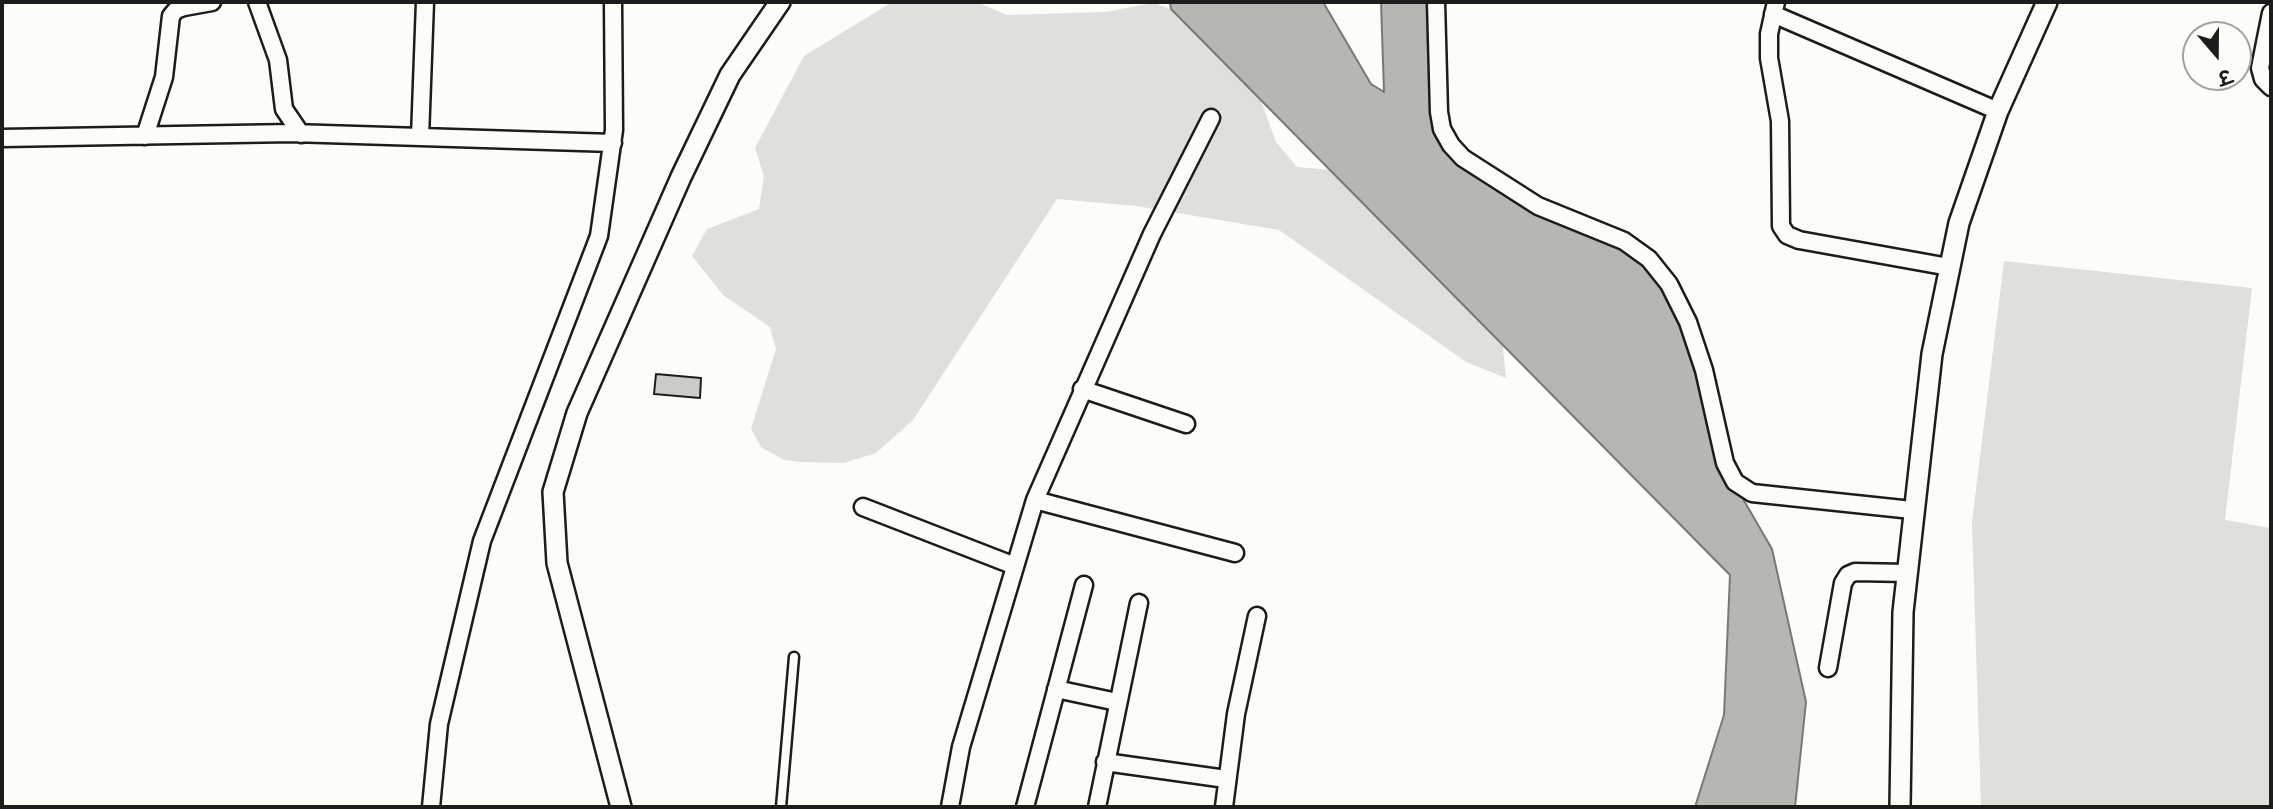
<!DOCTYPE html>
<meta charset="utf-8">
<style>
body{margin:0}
#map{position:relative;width:2273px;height:809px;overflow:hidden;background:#fdfcf7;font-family:"Gochi Hand","Playpen Sans Deva",sans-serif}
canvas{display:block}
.frame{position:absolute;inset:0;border:4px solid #1c1c1c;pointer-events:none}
.north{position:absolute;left:2182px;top:21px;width:70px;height:70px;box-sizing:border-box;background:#fdfcf7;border:2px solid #a3a29f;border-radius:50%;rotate:160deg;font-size:19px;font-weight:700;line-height:28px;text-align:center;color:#1c1c1c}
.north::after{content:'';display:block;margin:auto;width:24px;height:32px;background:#1c1c1c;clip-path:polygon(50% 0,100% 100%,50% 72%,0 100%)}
</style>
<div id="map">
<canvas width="2273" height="809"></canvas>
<div class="frame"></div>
<div class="north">उ</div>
</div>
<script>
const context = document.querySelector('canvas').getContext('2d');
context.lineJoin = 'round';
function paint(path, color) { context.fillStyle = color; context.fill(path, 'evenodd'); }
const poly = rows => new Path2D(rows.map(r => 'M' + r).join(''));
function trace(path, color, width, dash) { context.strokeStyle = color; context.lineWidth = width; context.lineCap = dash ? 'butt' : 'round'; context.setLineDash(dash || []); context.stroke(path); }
paint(poly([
 [906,2,976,2,1007,15,1106,12,1153,3,1201,19,1251,74,1276,142,1297,167,1356,172,1501,329,1506,378,1466,362,1279,230,1136,206,1057,199,913,420,876,453,844,463,800,462,784,460,761,447,751,429,776,349,770,327,723,295,692,256,707,229,759,209,764,176,755,148,804,56,889,4],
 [2004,261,2252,288,2225,520,2271,528,2271,807,1981,807,1972,522]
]), '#e0dfdb');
const water = poly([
 [1170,2,1323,2,1371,84,1384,92,1381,2,1431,2,1436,132,1541,206,1641,249,1675,312,1728,473,1772,549,1806,702,1795,807,1695,807,1724,715,1730,575,1171,9,1170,2]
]);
paint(water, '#b7b6b2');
trace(water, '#797876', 2);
const building = poly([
 [656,374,701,378,700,398,654,394,656,374]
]);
paint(building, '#cccbc8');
trace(building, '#1c1c1c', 2);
const service = poly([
 [781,807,794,657]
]);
const minor = poly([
 [257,2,278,60,284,109,301,134],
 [1436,2,1439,112,1442,129,1451,145,1463,158,1538,206,1624,241,1649,259,1669,284,1688,322,1704,370,1725,463,1735,482,1752,493,1912,510],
 [1776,2,1769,34,1769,58,1780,121,1781,226,1787,235,1799,240,1949,267],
 [2271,13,2260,68,2263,79,2271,87],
 [1773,14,1998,111],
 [145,136,164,77,171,16,176,10,184,7,212,2],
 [420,137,425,2],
 [2,138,292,133,613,143],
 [1082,389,1186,424],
 [1035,500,1235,553],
 [863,507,1015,566],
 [1828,668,1843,583,1848,575,1855,572,1907,573],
 [1056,689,1117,702],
 [1105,762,1226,779],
 [431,807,439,724,482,541,599,236,614,130,613,2],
 [950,807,961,747,1035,500,1152,234,1211,118],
 [1025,807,1084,585],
 [1097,807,1139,603],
 [1224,807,1236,714,1257,616]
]);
const tertiary = poly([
 [621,807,557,563,553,492,577,413,681,177,730,75,780,2],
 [1900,807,1903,612,1932,354,1959,223,1998,111,2047,2]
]);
trace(service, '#1c1c1c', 13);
trace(minor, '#1c1c1c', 21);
trace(tertiary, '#1c1c1c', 24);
trace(service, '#fdfcf7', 8);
trace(minor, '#fdfcf7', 16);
trace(tertiary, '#fdfcf7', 19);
</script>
